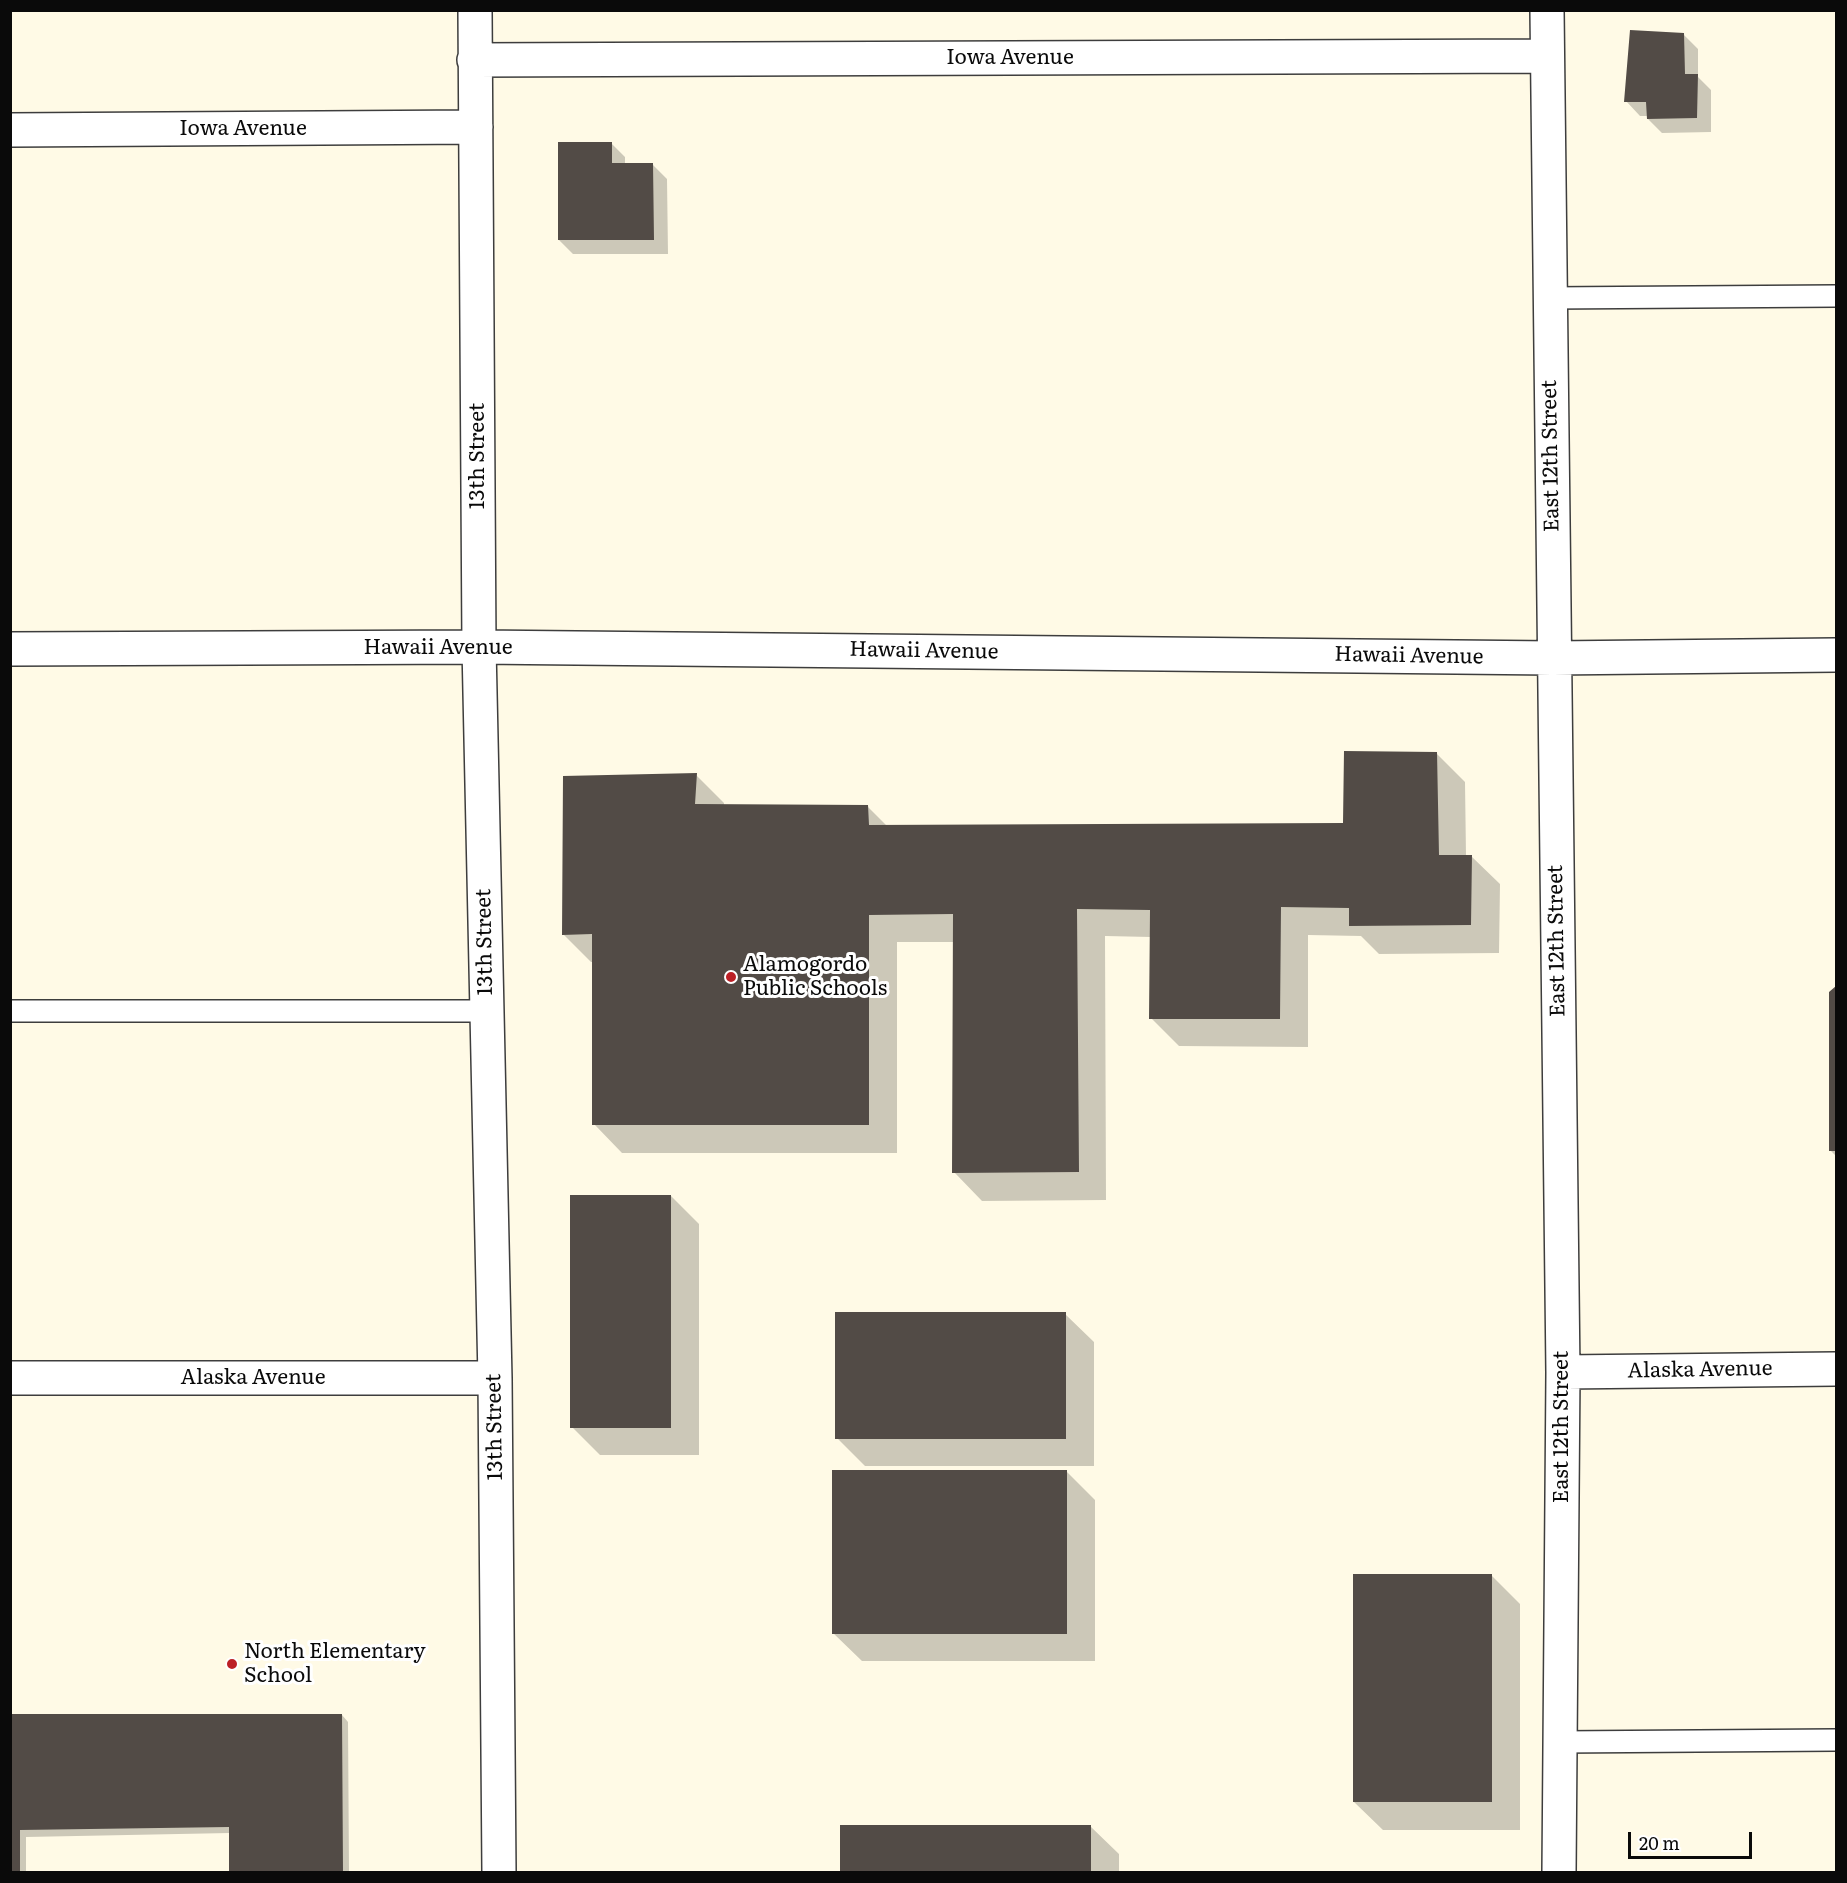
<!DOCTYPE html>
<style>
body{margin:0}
#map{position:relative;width:1847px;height:1883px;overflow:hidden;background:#fffae6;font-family:Literata,serif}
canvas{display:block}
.frame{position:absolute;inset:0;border:12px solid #0a0a0a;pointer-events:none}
.scale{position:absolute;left:1628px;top:1832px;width:124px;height:27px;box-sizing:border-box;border:3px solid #0a0a0a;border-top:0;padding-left:8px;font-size:18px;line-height:21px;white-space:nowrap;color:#0a0a0a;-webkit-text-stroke:4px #fff;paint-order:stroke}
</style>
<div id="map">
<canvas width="1847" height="1883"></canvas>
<div class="frame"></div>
<div class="scale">20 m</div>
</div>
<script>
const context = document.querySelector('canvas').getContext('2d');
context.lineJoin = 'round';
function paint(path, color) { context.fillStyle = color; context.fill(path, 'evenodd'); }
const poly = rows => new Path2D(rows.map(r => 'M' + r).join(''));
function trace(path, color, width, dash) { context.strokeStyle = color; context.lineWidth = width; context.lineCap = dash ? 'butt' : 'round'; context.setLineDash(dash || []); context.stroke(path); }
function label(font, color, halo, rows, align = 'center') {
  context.font = font + ' Literata,serif'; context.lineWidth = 6; context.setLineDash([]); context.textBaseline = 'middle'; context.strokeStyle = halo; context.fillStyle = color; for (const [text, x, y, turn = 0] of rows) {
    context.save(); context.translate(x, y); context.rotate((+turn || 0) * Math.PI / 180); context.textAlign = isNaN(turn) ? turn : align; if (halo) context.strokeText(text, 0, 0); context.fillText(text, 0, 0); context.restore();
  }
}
paint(poly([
 [1683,34,1698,49,1698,77,1711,90,1711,132,1662,133,1648,119,1648,116,1640,116,1626,101],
 [611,143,625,157,625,165,653,165,667,179,668,254,573,254,559,240],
 [1437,754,1465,782,1466,856,1471,856,1500,884,1499,953,1379,954,1361,936,1308,935,1308,1047,1179,1046,1151,1018,1151,937,1105,936,1106,1200,982,1201,954,1172,955,942,897,942,897,1153,622,1153,594,1124,594,962,591,962,563,934,696,775,724,803,724,806,867,806,888,827,1345,824],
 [1836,988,1836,1156,1830,1150,1830,993],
 [671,1196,699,1224,699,1455,600,1455,572,1427],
 [1065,1314,1094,1342,1094,1466,865,1466,837,1438],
 [1067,1472,1095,1500,1095,1661,862,1661,833,1633],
 [1491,1575,1520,1604,1520,1830,1383,1830,1354,1802],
 [342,1715,348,1722,349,1872,230,1872,230,1833,26,1837,26,1872,10,1872,10,1716],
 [841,1826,1090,1826,1119,1854,1119,1872,841,1872]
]), '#0003');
paint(poly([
 [1630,30,1684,33,1685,74,1698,74,1697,118,1647,119,1646,102,1624,102],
 [558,142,612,142,612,163,653,163,654,240,558,240],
 [1344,751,1437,752,1439,855,1472,855,1471,925,1349,926,1349,908,1281,907,1280,1019,1149,1019,1150,910,1077,909,1079,1172,952,1173,953,914,869,915,869,1125,592,1125,592,934,562,935,563,776,697,773,695,804,868,805,869,825,1343,823],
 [1836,986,1836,1151,1829,1151,1829,992],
 [570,1195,671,1195,671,1428,570,1428],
 [835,1312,1066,1312,1066,1439,835,1439],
 [832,1470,1067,1470,1067,1634,832,1634],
 [1353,1574,1492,1574,1492,1802,1353,1802],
 [10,1714,342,1714,343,1872,229,1872,229,1827,20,1830,20,1872,10,1872],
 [840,1825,1091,1825,1091,1872,840,1872]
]), '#524b46');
const lane = poly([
 [1549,298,1836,296],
 [10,1011,487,1011],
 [1560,1742,1836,1740]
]);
const street = poly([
 [475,10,479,647,495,1378,499,1872],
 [1547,10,1563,1372,1559,1872],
 [474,60,1546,56],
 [10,130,476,127],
 [10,649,479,647,1553,658,1836,655],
 [1563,1372,1836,1369],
 [10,1378,495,1378]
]);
trace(lane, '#3d3d3d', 24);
trace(street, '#3d3d3d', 36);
trace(lane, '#fff', 21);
trace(street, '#fff', 33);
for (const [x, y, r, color] of [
 [731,977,6,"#bc2026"],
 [232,1664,6,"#bc2026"]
]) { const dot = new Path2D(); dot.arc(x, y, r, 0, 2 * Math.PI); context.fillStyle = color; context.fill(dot); trace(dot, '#fff', 2); }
label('21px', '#0a0a0a', '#fff', [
 ["Iowa Avenue",1010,58],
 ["Iowa Avenue",243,129],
 ["13th Street",478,456,-90],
 ["East 12th Street",1551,456,-91],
 ["Hawaii Avenue",438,648],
 ["Hawaii Avenue",924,651,1],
 ["Hawaii Avenue",1409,656,1],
 ["East 12th Street",1557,941,-91],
 ["13th Street",485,942,-91],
 ["Alaska Avenue",1700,1370,-1],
 ["Alaska Avenue",253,1378],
 ["13th Street",495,1427,-91],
 ["East 12th Street",1562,1427,-90]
]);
label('21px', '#0a0a0a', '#fff', [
 ["Alamogordo",743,965],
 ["Public Schools",743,989],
 ["North Elementary",244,1652],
 ["School",244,1676]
], 'left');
</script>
